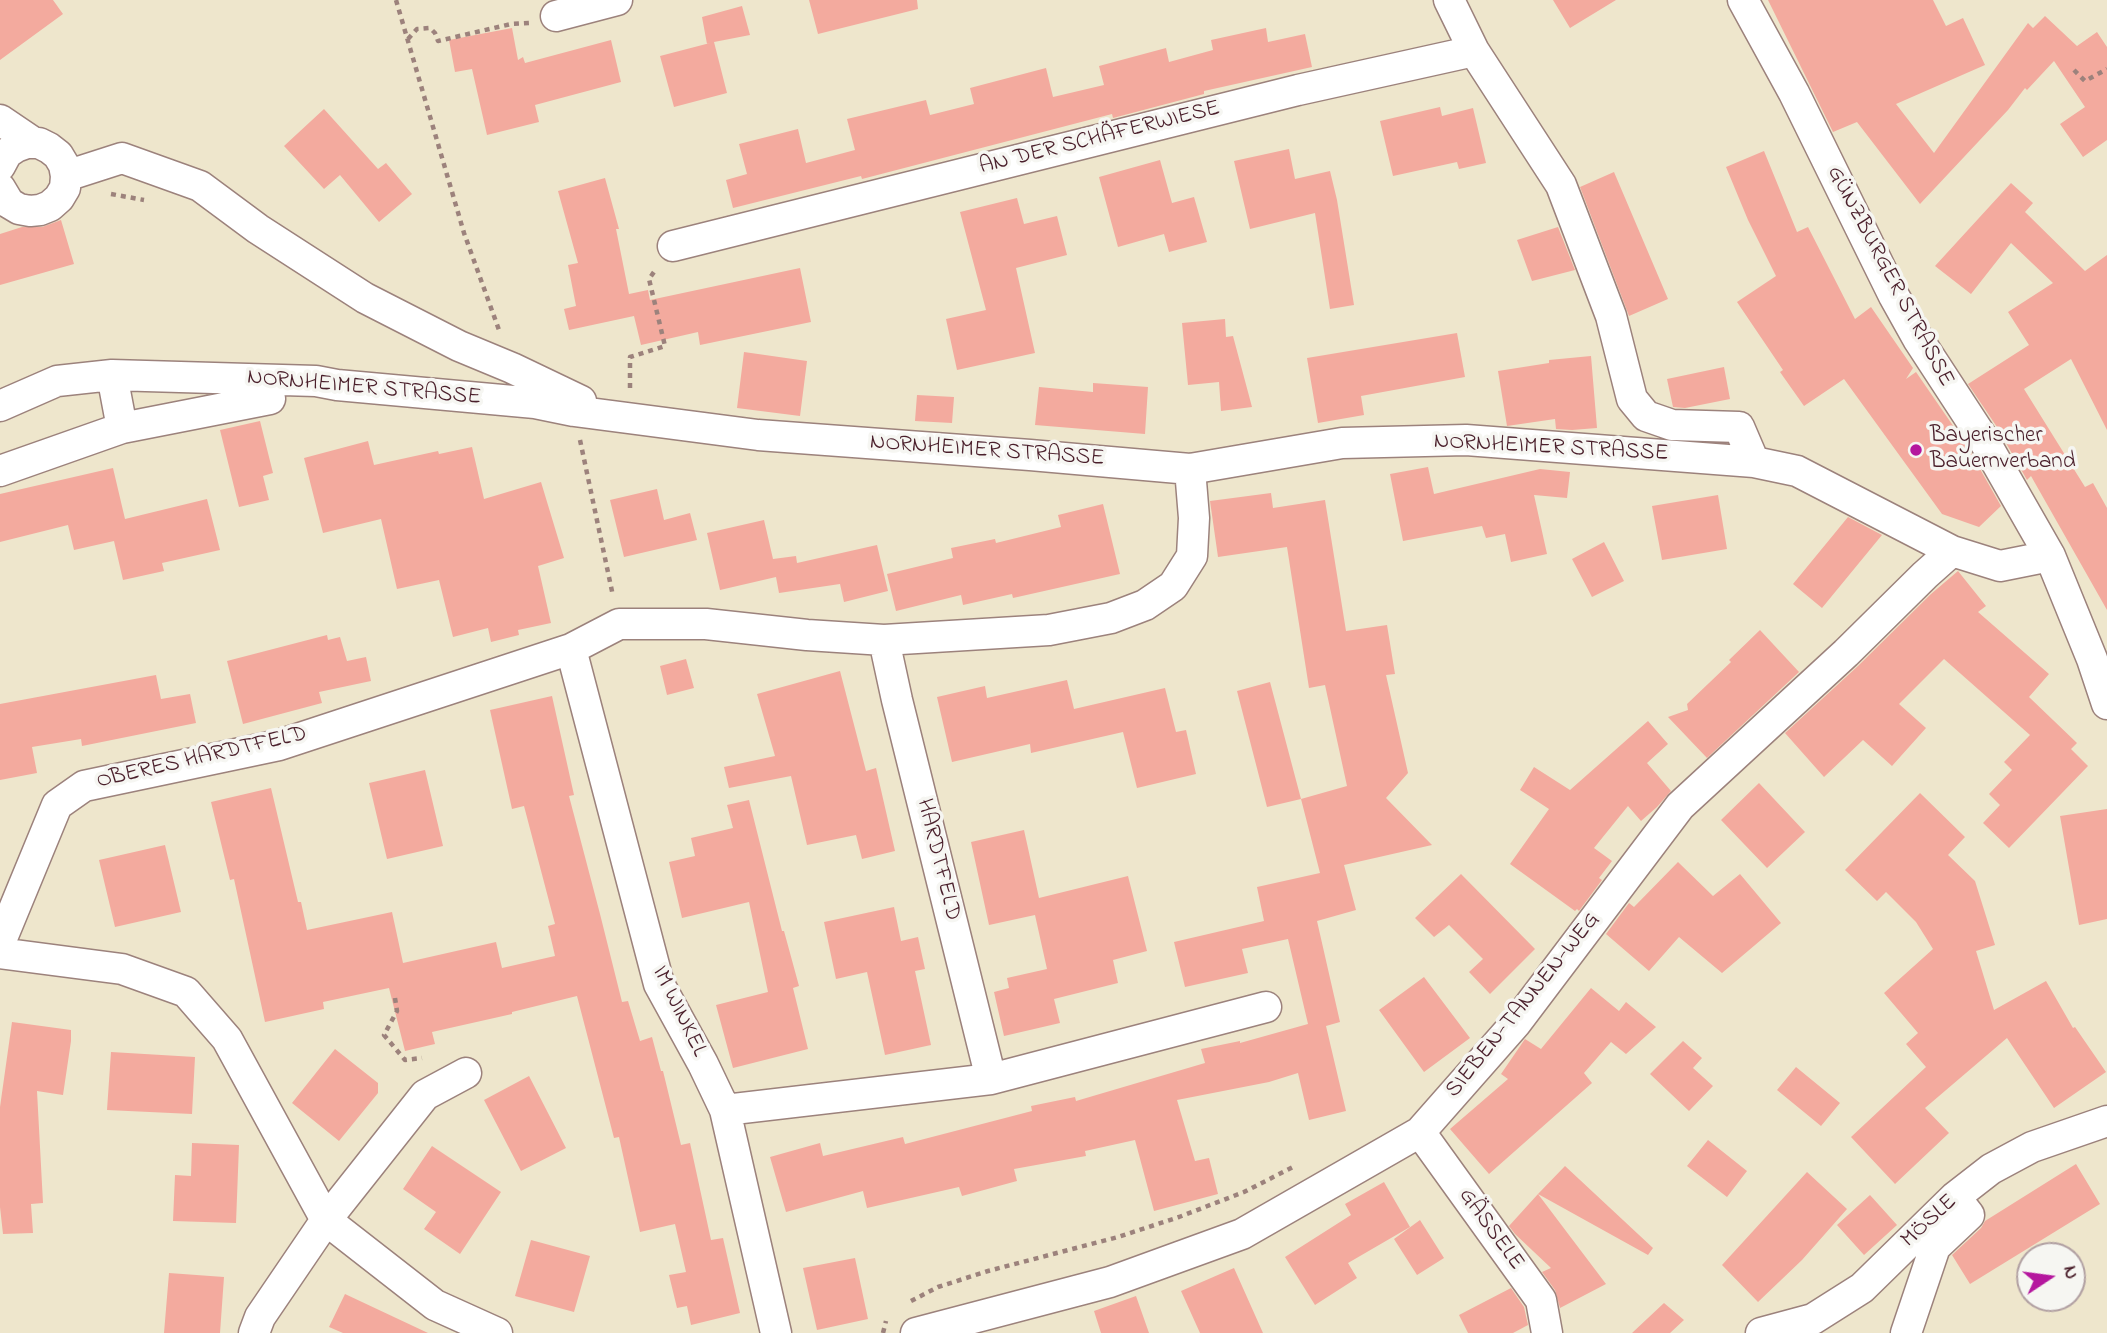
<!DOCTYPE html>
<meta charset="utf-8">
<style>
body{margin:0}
#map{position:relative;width:2107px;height:1333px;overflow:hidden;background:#eee6cc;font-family:"Indie Flower",sans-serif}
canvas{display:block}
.north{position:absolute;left:2016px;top:1242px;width:70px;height:70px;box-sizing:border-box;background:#f6f6f2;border:2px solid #b1a0a2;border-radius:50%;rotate:77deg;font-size:19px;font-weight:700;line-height:28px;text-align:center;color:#4a1f2b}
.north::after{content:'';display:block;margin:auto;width:24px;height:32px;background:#b5179e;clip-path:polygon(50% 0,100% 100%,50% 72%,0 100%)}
</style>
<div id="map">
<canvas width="2107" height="1333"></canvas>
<div class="north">N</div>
</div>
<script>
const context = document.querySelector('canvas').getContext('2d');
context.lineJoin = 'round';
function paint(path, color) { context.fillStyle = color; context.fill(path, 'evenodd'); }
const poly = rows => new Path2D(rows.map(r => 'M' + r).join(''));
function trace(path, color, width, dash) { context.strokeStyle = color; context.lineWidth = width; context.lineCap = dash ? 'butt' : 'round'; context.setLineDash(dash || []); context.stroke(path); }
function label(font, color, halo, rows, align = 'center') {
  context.font = font + ' "Indie Flower",sans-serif'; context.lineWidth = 7; context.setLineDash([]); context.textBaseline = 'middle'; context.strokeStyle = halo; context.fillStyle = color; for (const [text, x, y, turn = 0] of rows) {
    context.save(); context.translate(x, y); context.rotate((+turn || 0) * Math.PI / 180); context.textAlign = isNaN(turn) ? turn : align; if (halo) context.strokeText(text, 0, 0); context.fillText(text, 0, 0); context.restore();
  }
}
paint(poly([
 [0,0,53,0,63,14,0,60],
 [809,0,917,0,918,9,818,34],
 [1553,0,1616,0,1570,28],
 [1768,0,1933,0,1946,26,1963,18,1985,65,1896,104,1934,153,2028,23,2033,28,2045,16,2077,46,2097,32,2107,47,2107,140,2083,157,2060,124,2085,107,2054,61,2027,90,2025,88,2008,110,1920,204,1857,122,1833,132],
 [742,6,750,35,714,42,727,93,674,107,660,56,710,43,707,44,702,17],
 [512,28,518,60,523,57,525,63,611,40,621,82,535,105,539,122,487,135,472,69,455,72,449,40],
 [1266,28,1268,42,1305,34,1312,67,1204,91,1204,94,1113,118,1112,114,862,179,861,176,733,208,726,180,747,174,739,144,798,129,806,163,855,150,847,119,926,100,930,115,974,104,970,88,1046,68,1053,97,1104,85,1099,66,1166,48,1169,62,1213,50,1211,40],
 [1440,107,1442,116,1473,108,1486,163,1459,169,1457,162,1393,176,1380,121],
 [324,109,378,169,386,163,412,194,379,222,340,175,324,189,284,146],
 [1289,149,1295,179,1330,171,1337,200,1354,305,1330,309,1315,213,1250,229,1234,161],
 [1764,151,1797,232,1808,227,1855,319,1871,307,1913,368,1906,379,1916,372,1967,446,2001,506,1979,527,1942,514,1844,379,1804,406,1780,372,1783,370,1737,302,1776,276,1748,220,1726,167],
 [1160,160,1172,203,1194,197,1207,242,1169,252,1164,234,1118,247,1099,177],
 [1614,172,1668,299,1629,316,1580,187],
 [605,178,619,229,616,229,629,294,648,290,650,300,800,268,811,322,700,345,698,332,641,345,634,316,569,330,564,309,576,306,568,265,578,263,558,191],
 [2011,183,2033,203,2025,212,2085,271,2107,255,2107,430,2071,359,2024,389,2085,487,2093,483,2107,508,2107,610,2031,476,2027,480,1997,427,1968,384,2029,345,2008,312,2053,283,2011,243,1971,294,1935,266],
 [1017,198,1024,224,1057,216,1067,255,1016,268,1035,353,957,370,946,319,986,310,960,212],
 [61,220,74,264,0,285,0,234,22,227,42,227],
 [1558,227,1575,270,1532,281,1517,240],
 [1225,319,1226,337,1233,336,1252,407,1221,411,1219,382,1188,385,1182,323],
 [1457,333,1465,377,1361,396,1364,415,1318,423,1307,358],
 [744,352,807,361,800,416,737,408],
 [1591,356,1597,428,1572,430,1556,429,1555,419,1507,426,1498,371,1549,363,1549,360],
 [1724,367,1730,399,1685,408,1673,407,1667,379],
 [1093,383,1148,387,1145,434,1035,425,1039,387,1093,392],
 [917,395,954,397,952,423,915,421],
 [260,421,273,473,263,476,269,500,239,507,220,430],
 [368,441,374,465,438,451,439,454,472,447,484,499,541,482,564,558,538,566,551,623,518,630,519,635,491,642,488,628,453,637,439,580,397,589,381,519,323,533,304,458],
 [1428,467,1434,494,1540,469,1570,472,1567,498,1534,495,1547,554,1511,562,1505,534,1486,538,1482,526,1403,541,1390,474],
 [113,468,125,519,207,499,220,550,162,563,164,571,123,580,114,541,74,550,68,525,0,542,0,494],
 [657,489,664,520,690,513,697,540,624,557,610,500],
 [1271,493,1273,508,1325,500,1346,631,1387,625,1395,674,1386,675,1408,773,1386,798,1432,845,1344,865,1356,910,1317,921,1340,1022,1326,1026,1346,1111,1309,1120,1298,1073,1269,1082,1177,1100,1195,1161,1209,1158,1218,1194,1154,1211,1135,1140,1085,1151,1086,1156,1014,1169,1017,1181,962,1196,959,1187,867,1208,863,1191,786,1212,770,1157,820,1143,823,1156,903,1137,905,1144,1032,1111,1031,1106,1075,1097,1076,1101,1205,1063,1201,1049,1240,1041,1240,1043,1308,1024,1288,939,1242,949,1248,973,1185,987,1174,942,1264,921,1257,887,1320,873,1301,799,1347,786,1325,685,1309,688,1287,547,1218,557,1210,501],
 [1718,495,1727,549,1662,560,1652,506],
 [1103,504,1120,574,1013,598,1012,594,963,605,961,595,896,611,887,574,953,558,951,548,995,539,996,543,1061,527,1058,515],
 [1848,517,1882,535,1822,608,1793,584],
 [764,520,773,559,796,556,797,563,877,545,888,591,844,602,840,584,779,593,776,577,720,590,707,533],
 [1604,542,1624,581,1592,597,1572,559],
 [1958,571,1986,606,1978,612,2049,674,2029,697,2077,743,2071,749,2088,766,2009,848,1983,823,2000,805,1989,794,2012,770,2004,762,2030,735,1944,659,1899,704,1926,728,1892,766,1863,740,1824,777,1785,733,1858,666,1931,594],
 [1760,630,1799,672,1707,758,1668,717,1688,710,1687,704,1731,662,1729,660],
 [327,635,328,640,340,637,347,661,366,657,371,681,319,692,322,703,243,724,227,661],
 [686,659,694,688,667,695,660,666],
 [840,671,866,771,876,768,895,851,862,859,856,835,807,845,791,776,729,788,724,767,775,756,757,694],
 [156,675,161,699,190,694,196,723,82,746,81,739,32,747,37,773,0,780,0,704],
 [1067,680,1074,709,1165,688,1176,732,1186,730,1196,774,1137,788,1123,732,1031,753,1030,744,952,762,937,697,985,686,987,698],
 [1270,682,1301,799,1267,807,1237,691],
 [552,696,574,795,569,796,600,914,622,1002,628,1001,640,1041,652,1037,661,1071,663,1071,681,1145,690,1143,711,1240,723,1238,740,1313,691,1325,687,1306,677,1308,669,1275,686,1272,675,1224,640,1232,619,1137,614,1138,577,996,512,1012,512,1014,432,1032,435,1044,405,1051,389,988,323,1002,324,1009,265,1022,234,879,230,880,211,802,271,788,298,902,301,902,307,930,392,912,403,963,496,942,502,968,555,956,548,926,555,924,524,806,512,809,490,710],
 [1648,721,1668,744,1647,763,1671,791,1657,807,1641,821,1628,806,1594,848,1612,861,1599,878,1602,880,1579,911,1577,909,1575,911,1510,864,1549,809,1520,790,1534,767,1570,790],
 [425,770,443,846,387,859,369,783],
 [1759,783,1805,832,1767,868,1721,820],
 [1920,793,1965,837,1948,855,1975,881,1995,945,1976,951,1994,1010,2046,981,2073,1028,2075,1027,2106,1072,2054,1108,2007,1038,1925,1108,1949,1133,1895,1184,1851,1137,1926,1067,1906,1044,1918,1033,1884,993,1933,949,1916,922,1886,892,1877,901,1845,870],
 [749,800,782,931,784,931,799,986,793,988,808,1049,733,1068,716,1005,768,992,749,902,682,918,669,862,695,856,691,838,733,828,727,805],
 [2107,809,2107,919,2079,925,2060,816],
 [1024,830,1039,898,1128,876,1147,951,1113,960,1118,983,1054,999,1060,1023,1004,1036,994,992,1009,988,1007,978,1047,969,1035,915,989,925,971,842],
 [165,845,181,912,115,927,99,860],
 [1678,862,1713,896,1740,874,1781,923,1722,973,1679,937,1649,971,1606,934,1629,903,1634,907],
 [1461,874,1535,949,1490,994,1469,972,1483,959,1449,925,1434,937,1415,918],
 [894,907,901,941,918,937,925,969,915,971,931,1045,885,1055,867,972,836,979,824,922],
 [1424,977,1470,1038,1424,1072,1379,1010],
 [1591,988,1619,1011,1626,1002,1656,1027,1626,1054,1611,1042,1584,1073,1592,1083,1489,1174,1450,1129,1508,1079,1501,1074,1525,1039,1541,1049],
 [12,1022,71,1030,71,1041,63,1095,37,1091,43,1203,31,1204,33,1233,3,1234,0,1207,0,1107],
 [1683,1041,1702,1058,1693,1068,1713,1086,1689,1111,1650,1074],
 [335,1049,378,1083,378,1093,339,1141,292,1103],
 [111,1052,195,1057,192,1114,107,1110],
 [1796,1067,1840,1103,1821,1126,1777,1090],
 [529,1076,566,1148,521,1171,484,1100],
 [1708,1140,1747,1171,1727,1197,1687,1166],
 [192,1143,239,1145,236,1223,173,1221,175,1175,191,1176],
 [432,1146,501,1192,460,1254,424,1229,436,1212,403,1189],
 [2076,1164,2100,1204,1970,1284,1952,1255,1981,1228,1985,1221],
 [1565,1166,1653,1248,1648,1255,1538,1194],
 [1807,1172,1847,1209,1802,1260,1758,1302,1722,1265],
 [1384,1182,1410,1227,1348,1263,1357,1278,1315,1305,1285,1257,1351,1215,1345,1204],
 [1538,1194,1606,1284,1560,1308,1555,1290,1542,1272,1551,1268,1515,1234,1509,1226],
 [1870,1195,1897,1225,1864,1255,1837,1225],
 [1420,1220,1444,1258,1417,1275,1394,1239],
 [531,1240,590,1256,574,1312,515,1296],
 [855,1258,868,1319,817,1330,803,1268],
 [1234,1268,1263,1333,1200,1333,1181,1291],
 [169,1273,224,1277,220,1333,164,1333],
 [1511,1288,1524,1307,1528,1325,1513,1333,1468,1333,1459,1315],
 [345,1294,428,1333,343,1333,329,1327],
 [1136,1296,1149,1333,1101,1333,1094,1311],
 [1664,1303,1684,1320,1670,1333,1632,1333]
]), '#f3aa9e');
const minor = poly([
 [1743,0,1794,93,1894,296,1918,339,1982,437,2050,556,2092,659,2107,704],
 [556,16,617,0],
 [1474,51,1561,185,1611,316,1632,399,1646,416,1672,425,1739,427,1754,462],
 [0,120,34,143],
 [0,166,7,153,16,147,27,143,39,143,49,148,58,155,64,165,66,176,65,188,59,198,50,206,40,210,30,211,19,209,9,203,0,188],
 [66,176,122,158,200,186,258,229,365,298,459,346,512,368,581,401],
 [673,246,1298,90,1474,51,1449,0],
 [112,375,122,428],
 [0,406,57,381,112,375,316,381,337,385,535,403,574,411,758,435,1030,455,1190,469,1342,443,1466,440,1754,462,1797,471,1952,551,2000,566,2050,556],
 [0,471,122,428,270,399],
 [884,640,897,700,991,1079],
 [571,649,659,984,703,1064,725,1110,776,1333],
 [0,943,57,805,84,786,279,745,571,649,619,624,706,624,807,635,884,640,1049,630,1111,618,1145,605,1173,586,1192,556,1194,518,1190,469],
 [0,953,122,969,186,992,227,1039,326,1220,435,1305,497,1333],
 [725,1110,991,1079,1266,1007],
 [1420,1132,1541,1300,1547,1333],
 [254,1333,260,1317,326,1220,425,1095,466,1073],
 [916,1333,1110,1282,1242,1234,1420,1132,1516,1023,1680,806,1846,653,1925,575,1952,551],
 [1761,1333,1813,1319,1862,1288,1955,1197,1991,1169,2032,1147,2107,1121],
 [1906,1333,1935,1247,1969,1215,1955,1197]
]);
trace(minor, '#9c827c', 33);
trace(poly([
 [396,0,464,233,499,330],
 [408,39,417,29,430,28,435,33,438,41,511,24,530,23],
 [2074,70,2085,81,2107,69],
 [111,194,144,200],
 [630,388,630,357,665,346,649,279,656,269],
 [580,440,613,596],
 [395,998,397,1011,384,1035,405,1060,422,1058],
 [911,1301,938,1287,988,1271,1118,1237,1179,1217,1244,1192,1295,1166],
 [883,1333,886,1321]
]), '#9c827c', 4.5, [5, 5]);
trace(minor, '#fff', 30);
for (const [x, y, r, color] of [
 [1916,450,7,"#b5179e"]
]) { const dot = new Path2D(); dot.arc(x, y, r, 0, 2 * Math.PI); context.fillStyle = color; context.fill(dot); trace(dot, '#f6f6f2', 2.5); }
label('23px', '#4a1f2b', '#f6f6f2', [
 ["AN DER SCHÄFERWIESE",1100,139,-14],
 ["GÜNZBURGER STRASSE",1889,277,62],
 ["NORNHEIMER STRASSE",364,389,5],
 ["NORNHEIMER STRASSE",1551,449,3],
 ["NORNHEIMER STRASSE",987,452,4],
 ["OBERES HARDTFELD",202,759,-13],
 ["HARDTFELD",937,860,76],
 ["SIEBEN-TANNEN-WEG",1524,1006,-51],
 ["IM WINKEL",678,1012,64],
 ["MÖSLE",1930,1222,-43],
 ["GÄSSELE",1490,1230,54]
]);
label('23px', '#4a1f2b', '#f6f6f2', [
 ["Bayerischer",1930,437],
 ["Bauernverband",1930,463]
], 'left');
</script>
